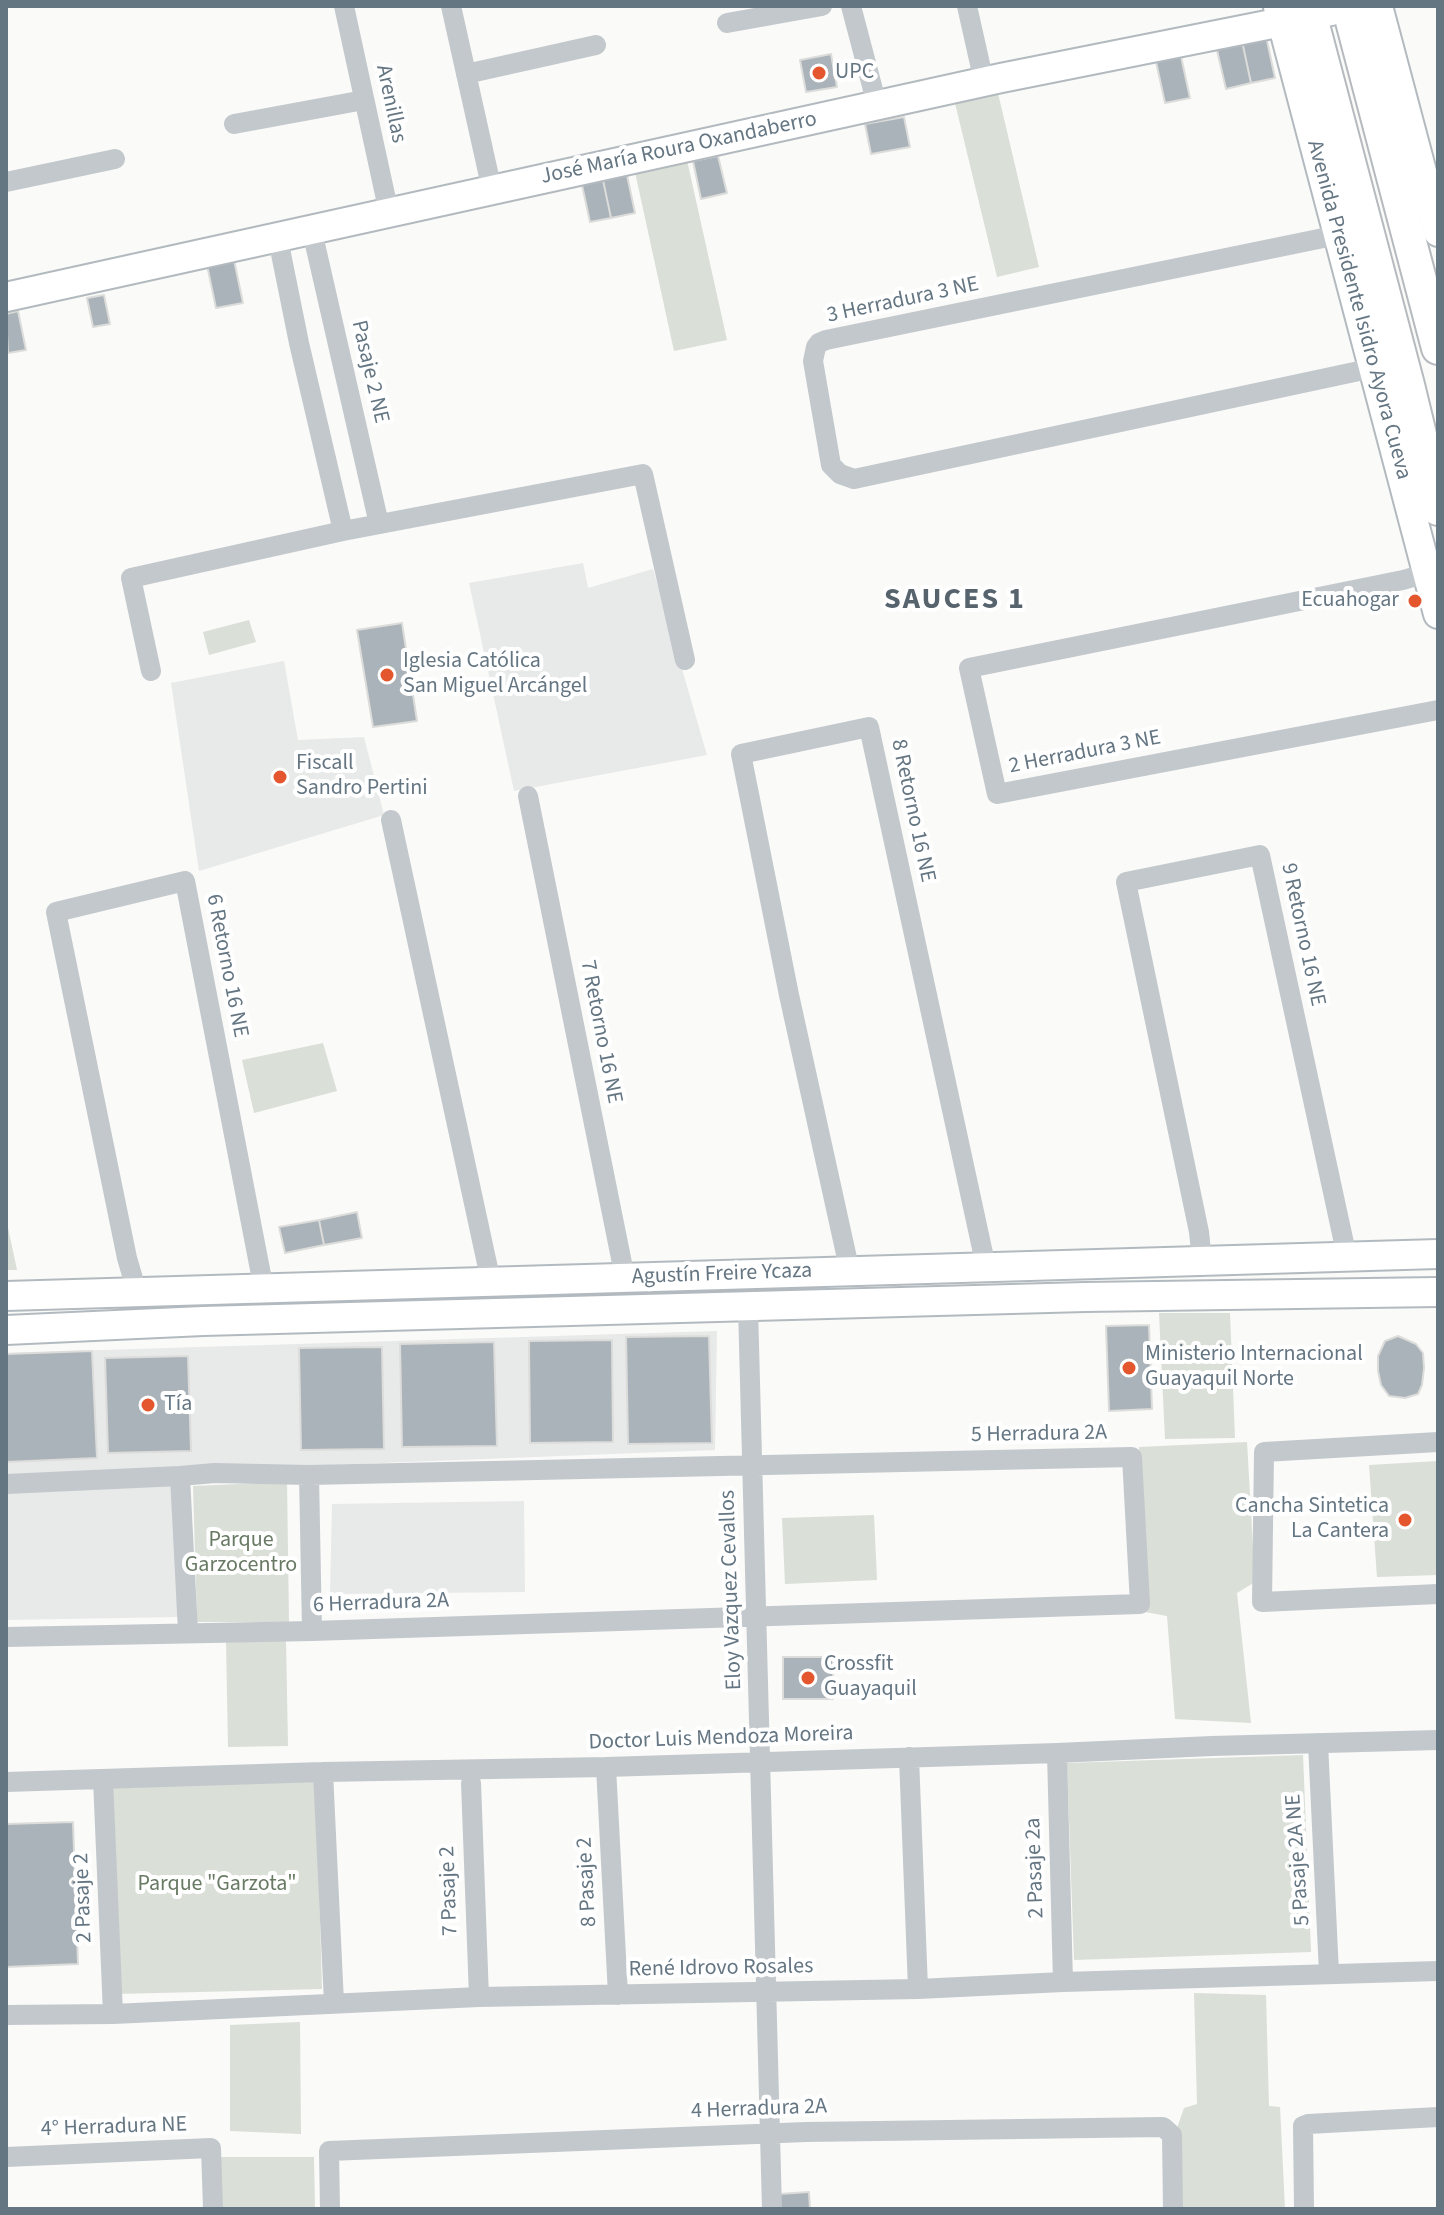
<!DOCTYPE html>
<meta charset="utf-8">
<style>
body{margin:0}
#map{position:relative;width:1444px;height:2215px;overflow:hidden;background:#fafaf8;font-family:"Source Sans 3",sans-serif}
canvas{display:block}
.frame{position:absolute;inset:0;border:8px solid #657683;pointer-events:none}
</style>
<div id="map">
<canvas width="1444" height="2215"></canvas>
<div class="frame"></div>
</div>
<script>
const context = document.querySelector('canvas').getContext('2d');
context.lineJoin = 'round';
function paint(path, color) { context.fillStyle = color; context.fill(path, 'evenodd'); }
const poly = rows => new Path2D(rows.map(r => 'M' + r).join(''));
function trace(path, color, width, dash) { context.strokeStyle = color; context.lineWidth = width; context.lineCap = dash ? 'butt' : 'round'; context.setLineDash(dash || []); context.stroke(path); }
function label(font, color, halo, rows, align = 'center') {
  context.font = font + ' "Source Sans 3",sans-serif'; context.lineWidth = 8; context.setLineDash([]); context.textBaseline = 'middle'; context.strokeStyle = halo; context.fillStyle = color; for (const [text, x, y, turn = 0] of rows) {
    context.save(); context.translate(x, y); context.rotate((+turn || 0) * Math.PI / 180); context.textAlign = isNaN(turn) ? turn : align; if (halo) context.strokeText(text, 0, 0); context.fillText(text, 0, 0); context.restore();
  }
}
paint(poly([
 [583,563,588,588,653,569,707,755,514,791,469,583],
 [284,661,298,740,364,737,384,815,199,871,171,683],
 [717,1331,715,1450,176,1471,178,1617,6,1620,6,1353],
 [524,1501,525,1592,330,1594,332,1504]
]), '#e8e9e9');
paint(poly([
 [997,89,1039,267,997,277,954,99],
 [687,160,727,340,674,351,635,172],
 [249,620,256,642,209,655,203,632],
 [323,1043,337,1091,254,1113,242,1060],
 [6,1218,17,1270,6,1270],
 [1159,1313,1230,1313,1235,1438,1165,1439],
 [1247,1442,1255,1582,1237,1593,1251,1723,1175,1719,1167,1616,1145,1612,1139,1447],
 [1438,1461,1438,1575,1377,1577,1369,1465],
 [287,1482,289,1622,197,1622,193,1486],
 [874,1515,877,1580,785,1584,782,1518],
 [286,1640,288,1746,228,1747,226,1641],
 [1303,1755,1311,1952,1074,1960,1067,1763],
 [316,1777,322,1989,117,1994,112,1782],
 [1194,1993,1266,1995,1269,2106,1280,2107,1285,2209,1178,2209,1178,2125,1184,2108,1197,2104],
 [300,2022,301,2134,230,2131,230,2025],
 [219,2157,314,2157,315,2209,219,2209]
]), '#dadfd7');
const building = poly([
 [1266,36,1275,78,1251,83,1242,41,1266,36],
 [1242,41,1251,83,1226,89,1216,46,1242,41],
 [1180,52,1190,98,1165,103,1155,57,1180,52],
 [831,54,837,87,806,92,800,60,831,54],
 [904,117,910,147,871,154,865,124,904,117],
 [718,156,727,193,701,199,693,161,718,156],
 [627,175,635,213,611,218,603,180,627,175],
 [603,180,611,218,590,222,582,185,603,180],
 [234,260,243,303,216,308,207,265,234,260],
 [104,295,110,324,93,327,87,298,104,295],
 [18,311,26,350,8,353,6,314,18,311],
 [402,623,417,721,373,727,357,630,402,623],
 [357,1212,362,1238,324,1245,319,1220,357,1212],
 [319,1220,324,1245,285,1253,279,1227,319,1220],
 [1149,1325,1152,1409,1109,1411,1106,1326,1149,1325],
 [709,1336,712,1443,628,1444,626,1337,709,1336],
 [1398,1336,1416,1344,1423,1353,1424,1368,1422,1385,1418,1394,1405,1398,1389,1396,1381,1385,1378,1371,1378,1356,1385,1341,1398,1336],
 [612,1340,613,1442,530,1443,529,1341,612,1340],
 [494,1342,497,1446,402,1447,400,1344,494,1342],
 [382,1347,384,1449,301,1450,299,1348,382,1347],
 [92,1351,97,1458,6,1462,6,1354,92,1351],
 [188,1356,191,1451,108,1453,105,1358,188,1356],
 [783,1657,833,1657,833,1699,783,1699,783,1657],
 [73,1822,78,1964,6,1967,6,1824,73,1822],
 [809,2192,810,2209,780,2209,779,2194,809,2192]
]);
paint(building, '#aab3b9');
trace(building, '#dcdcda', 2);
const secondary = poly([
 [1378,6,1438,232],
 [1278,7,1438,614],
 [6,297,1001,78,1282,22,1353,6],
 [6,1296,1438,1254],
 [6,1330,203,1321,1085,1297,1438,1292]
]);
const primary = poly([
 [1308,6,1408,385,1438,509],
 [1348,6,1438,348]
]);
trace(secondary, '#b3babf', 32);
trace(primary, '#b5babe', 36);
trace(poly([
 [344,6,389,213],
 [451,6,492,190],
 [851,6,877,105],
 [967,6,984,82],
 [727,23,822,6],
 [466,74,596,45],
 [234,124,364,100],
 [6,182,115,159],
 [312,231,379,524],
 [1338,235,826,340,819,343,816,347,813,361,831,465,840,474,854,479,1373,368],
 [278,239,299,343,343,531],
 [1427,573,1403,580,969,668,997,794,1438,710],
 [151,671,131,578,343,531,643,474,685,660],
 [528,796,625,1278],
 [391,820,491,1282],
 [1202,1261,1199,1232,1126,882,1260,855,1347,1257],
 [850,1272,789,995,741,754,869,727,986,1267],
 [137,1292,127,1258,56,912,185,881,264,1290],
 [748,1307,772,2209],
 [1438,1442,1264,1452,1262,1602,1438,1594],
 [309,1475,312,1631],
 [180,1476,188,1632],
 [6,1484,180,1476,215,1473,309,1475,1132,1457,1140,1604,312,1631,6,1637],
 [1318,1743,1329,1973],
 [1057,1753,1063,1982],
 [909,1757,918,1989],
 [606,1767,618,1995],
 [323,1772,334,2003],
 [103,1779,113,2014],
 [6,1782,323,1772,606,1767,1057,1753,1212,1746,1438,1740],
 [471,1783,479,1997],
 [6,2015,113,2014,479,1997,918,1989,1063,1982,1438,1971],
 [6,2157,211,2148,213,2209],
 [330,2209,329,2151,806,2132,1163,2127,1172,2135,1173,2209],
 [1304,2209,1303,2126,1308,2124,1438,2117]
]), '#c3c8cc', 20);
trace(secondary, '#fff', 28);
trace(primary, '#fff', 32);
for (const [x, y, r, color] of [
 [819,73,8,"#e4572e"],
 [1415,601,8,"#e4572e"],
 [387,675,8,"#e4572e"],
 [280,777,8,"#e4572e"],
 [1129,1368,8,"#e4572e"],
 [148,1405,8,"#e4572e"],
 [1405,1520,8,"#e4572e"],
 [808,1678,8,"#e4572e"]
]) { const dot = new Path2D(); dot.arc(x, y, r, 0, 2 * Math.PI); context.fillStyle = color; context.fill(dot); trace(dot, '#fff', 3); }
label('22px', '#657683', '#fff', [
 ["UPC",835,73],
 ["Ecuahogar",1399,601,"right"],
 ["Iglesia Católica",403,662],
 ["San Miguel Arcángel",403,687],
 ["Fiscall",296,764],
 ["Sandro Pertini",296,789],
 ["Ministerio Internacional",1145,1355],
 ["Guayaquil Norte",1145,1380],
 ["Tía",164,1405],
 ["Cancha Sintetica",1389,1507,"right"],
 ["La Cantera",1389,1532,"right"],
 ["Crossfit",824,1665],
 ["Guayaquil",824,1690]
], 'left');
label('22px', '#657683', '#fff', [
 ["Arenillas",390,104,78],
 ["José María Roura Oxandaberro",679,149,-12],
 ["3 Herradura 3 NE",903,301,-12],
 ["Avenida Presidente Isidro Ayora Cueva",1358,310,75],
 ["Pasaje 2 NE",369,372,77],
 ["2 Herradura 3 NE",1085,753,-11],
 ["8 Retorno 16 NE",912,811,78],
 ["9 Retorno 16 NE",1302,935,78],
 ["6 Retorno 16 NE",226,966,79],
 ["7 Retorno 16 NE",600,1032,79],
 ["Agustín Freire Ycaza",722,1275,-2],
 ["5 Herradura 2A",1039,1435,-1],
 ["Eloy Vazquez Cevallos",732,1590,-92],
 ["6 Herradura 2A",381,1604,-2],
 ["Doctor Luis Mendoza Moreira",721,1739,-2],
 ["5 Pasaje 2A NE",1299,1860,-94],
 ["2 Pasaje 2a",1036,1868,-92],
 ["8 Pasaje 2",588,1882,-93],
 ["7 Pasaje 2",450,1891,-92],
 ["2 Pasaje 2",84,1898,-92],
 ["René Idrovo Rosales",721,1969,-1],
 ["4 Herradura 2A",759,2110,-2],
 ["4° Herradura NE",114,2128,-2]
]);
label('22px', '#687a64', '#fff', [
 ["Parque",241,1541],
 ["Garzocentro",241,1566],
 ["Parque \"Garzota\"",217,1885]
]);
context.letterSpacing = '2px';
label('bold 30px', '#57646e', '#fff', [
 ["SAUCES 1",955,601]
]);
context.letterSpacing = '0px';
</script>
